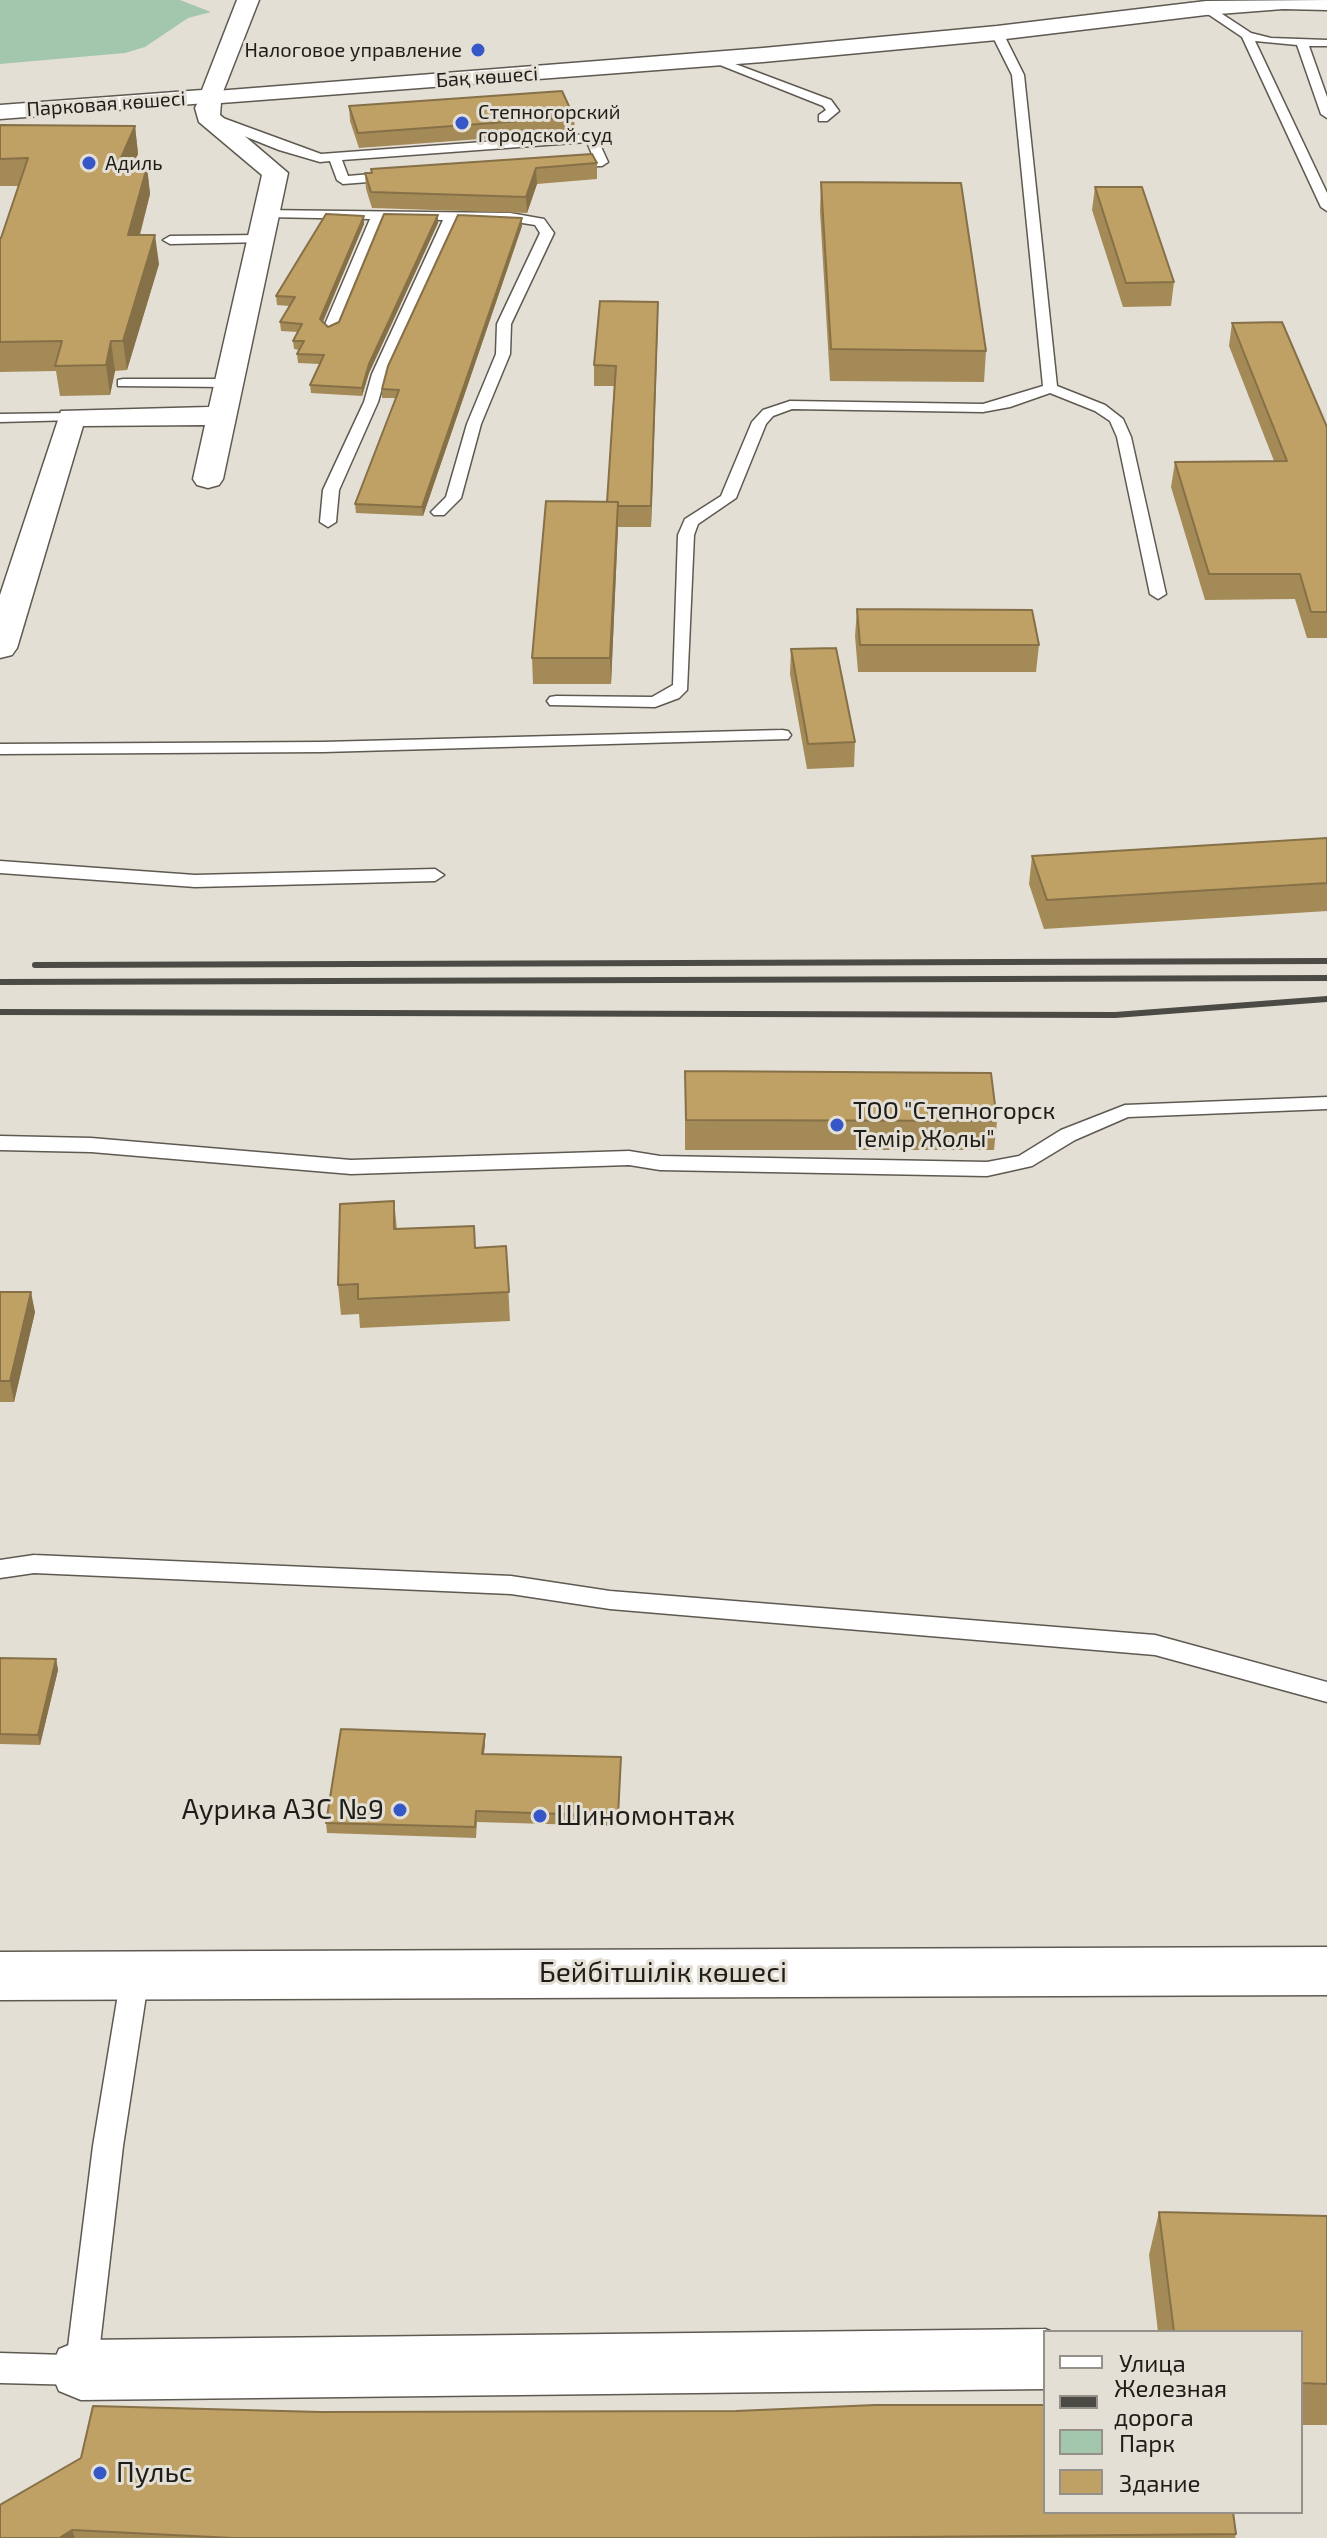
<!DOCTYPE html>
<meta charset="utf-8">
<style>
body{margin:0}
#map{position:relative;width:1327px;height:2538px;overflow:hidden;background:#e4dfd5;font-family:"Exo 2",sans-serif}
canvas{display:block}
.legend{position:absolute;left:1043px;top:2330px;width:260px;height:184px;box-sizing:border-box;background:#e4dfd5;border:2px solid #95918a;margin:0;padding:10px 14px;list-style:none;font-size:24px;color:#1e1d19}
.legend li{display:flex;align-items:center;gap:16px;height:40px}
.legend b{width:40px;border:2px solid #95918a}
</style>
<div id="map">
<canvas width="1327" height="2538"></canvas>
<ul class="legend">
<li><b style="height:10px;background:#fff"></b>Улица</li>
<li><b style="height:10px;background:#4c4a44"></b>Железная дорога</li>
<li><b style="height:22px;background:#a2c7ac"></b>Парк</li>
<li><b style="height:22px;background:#bfa065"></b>Здание</li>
</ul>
</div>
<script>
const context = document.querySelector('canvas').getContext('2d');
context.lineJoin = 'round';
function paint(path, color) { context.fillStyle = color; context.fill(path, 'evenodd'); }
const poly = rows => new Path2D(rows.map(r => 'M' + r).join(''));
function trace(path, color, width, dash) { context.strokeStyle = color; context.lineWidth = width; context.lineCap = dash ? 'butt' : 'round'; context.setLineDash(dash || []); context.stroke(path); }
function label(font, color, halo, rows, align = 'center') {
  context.font = font + ' "Exo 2",sans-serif'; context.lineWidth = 6; context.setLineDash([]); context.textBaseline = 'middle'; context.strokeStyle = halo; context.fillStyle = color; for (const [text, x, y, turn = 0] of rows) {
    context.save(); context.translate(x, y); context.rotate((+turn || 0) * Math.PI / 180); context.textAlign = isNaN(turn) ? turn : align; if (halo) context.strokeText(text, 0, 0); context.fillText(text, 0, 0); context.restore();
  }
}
paint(poly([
 [0,0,180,0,211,12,188,18,145,47,125,53,0,64]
]), '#a2c7ac');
const lane = poly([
 [1202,6,1210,6,1251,33,1271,38,1327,40,1327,46,1309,46,1327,97,1327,118,1321,114,1297,45,1255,41,1327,193,1327,211,1321,207,1242,37,1202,10,1202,6],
 [997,30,1003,33,1024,75,1057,386,1105,405,1123,419,1131,437,1166,594,1158,599,1150,594,1117,437,1110,421,1095,411,1050,393,1010,407,983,412,792,409,773,416,766,424,736,498,698,524,694,535,687,690,679,698,655,707,550,705,547,701,550,697,556,696,652,697,673,685,678,535,685,519,721,496,752,422,763,410,790,401,983,404,1043,386,1012,75,991,33,997,30],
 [714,56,831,100,839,111,827,121,819,121,819,115,826,110,823,106,710,61,708,59,714,56],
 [204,114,212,114,321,154,591,134,597,138,608,162,602,166,564,167,564,161,594,159,587,142,342,160,348,176,394,172,400,176,394,180,343,184,337,180,330,161,320,162,279,150,204,120,204,114],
 [261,210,510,213,544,219,554,233,511,324,510,354,481,424,461,498,444,515,434,515,431,512,446,497,467,424,496,354,497,324,540,233,535,225,510,221,456,220,386,374,378,402,339,490,336,522,328,527,320,522,323,490,364,402,372,374,443,220,383,219,337,329,330,333,323,329,370,219,266,217,260,213,261,210],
 [261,235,268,239,266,242,170,244,163,240,170,236,261,235],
 [123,379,229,379,236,383,229,387,118,386,118,380,123,379],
 [71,413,78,417,76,420,0,422,0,414,71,413],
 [782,730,788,731,791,735,788,739,323,752,0,754,0,744,323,742,782,730],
 [0,861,195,875,435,869,444,875,435,881,195,887,0,873,0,861],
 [1327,1097,1327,1109,1128,1117,1075,1140,1032,1166,987,1176,660,1170,629,1165,351,1174,91,1152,0,1150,0,1136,91,1138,351,1160,629,1151,660,1156,987,1162,1019,1156,1061,1130,1125,1105,1327,1097],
 [34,1555,511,1576,610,1591,1155,1635,1327,1682,1327,1702,1155,1655,610,1609,511,1594,34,1573,0,1578,0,1560,34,1555],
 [135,1964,145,1968,149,1976,123,2146,97,2370,92,2381,81,2385,0,2383,0,2353,67,2355,93,2146,121,1976,125,1968,135,1964]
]);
const street = poly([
 [1327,0,1327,10,1283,9,1206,15,997,40,763,62,221,103,220,115,288,173,223,479,219,485,208,488,197,485,193,479,205,425,83,426,17,648,12,655,0,658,0,595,61,411,209,407,262,175,199,122,195,108,203,92,763,48,997,26,1206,1,1327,0],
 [1045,2329,1052,2332,1045,2332,1045,2389,81,2400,59,2391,50,2370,59,2349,81,2340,1045,2329]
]);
const secondary = poly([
 [237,0,259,0,219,102,0,119,0,105,202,90,237,0],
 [1327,1947,1327,1995,0,2000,0,1952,1327,1947]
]);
trace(lane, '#5e5951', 3);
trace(street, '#5e5951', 3);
trace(secondary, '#5e5951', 3);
paint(lane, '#fff');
paint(street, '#fff');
paint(secondary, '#fff');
trace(poly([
 [35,965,1327,961],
 [0,982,1327,978],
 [0,1012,1115,1015,1327,999]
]), '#4c4a44', 6);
paint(poly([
 [349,106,574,117,575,132,359,148,350,121],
 [0,125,135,126,138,154,132,167,147,167,150,194,140,235,159,264,127,370,115,371,110,395,60,396,56,371,0,372,0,238,1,238,19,186,0,186],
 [597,163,597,179,537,184,527,213,372,208,366,189,365,173,371,173,371,169],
 [821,182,986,351,984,382,830,381,820,211],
 [1095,187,1174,282,1171,306,1123,307,1092,210],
 [438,215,438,223,369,373,362,396,311,393,310,385,320,364,298,363,297,354,299,350,294,349,293,341,298,332,281,331,280,322,290,306,277,305,276,296,364,216,364,224,323,322,328,327,339,322],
 [522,226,423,516,356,513,355,504,396,398,382,398,382,389],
 [658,302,651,527,618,527,611,684,533,684,532,658,607,502,614,386,594,386,594,365],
 [1232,323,1327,427,1327,638,1307,638,1295,599,1205,600,1171,487,1175,462,1274,461,1229,346],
 [857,609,1039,645,1036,672,858,672,855,636],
 [791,649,855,742,854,767,807,769,790,674],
 [1327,838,1327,911,1044,929,1029,884,1032,856],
 [685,1071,997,1121,994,1150,685,1150],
 [394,1201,397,1229,476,1247,506,1246,510,1321,360,1328,359,1314,341,1315,338,1285],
 [0,1292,35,1312,14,1402,0,1402],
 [0,1658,56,1659,58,1670,40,1745,0,1744],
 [485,1744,484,1754,621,1757,618,1826,477,1822,476,1838,327,1833,326,1823],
 [1159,2212,1327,2216,1327,2425,1301,2425,1301,2332,1158,2332,1149,2255],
 [0,2505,1236,2534,1235,2538,0,2538]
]), '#a48a57');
paint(poly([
 [135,126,138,154,120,195,117,167],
 [147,167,150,194,132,264,128,235],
 [536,168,537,184,527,213,526,197],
 [438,215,438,223,369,373,362,396,362,388,369,364],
 [364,216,364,224,320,328,320,319],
 [522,218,522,226,423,516,422,507],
 [155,235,159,264,127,370,123,341],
 [658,302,658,322,651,527,651,506],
 [111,341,115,371,110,395,106,365],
 [618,502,618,527,611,684,610,658],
 [31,1292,35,1312,14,1402,10,1381],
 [56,1659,58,1670,40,1745,38,1735],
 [485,1734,485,1744,482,1764,482,1754],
 [72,2530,75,2538,59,2538]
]), '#867047');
const building = poly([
 [562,91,574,117,358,133,349,106,562,91],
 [0,125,135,126,117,167,147,167,128,235,155,235,123,341,111,341,106,365,55,366,62,341,0,342,0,238,1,238,28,158,0,159,0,125],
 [592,154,597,163,536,168,526,197,371,192,365,173,372,173,371,169,592,154],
 [821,182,961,183,986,351,831,349,821,182],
 [1095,187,1142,187,1174,282,1126,283,1095,187],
 [326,214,364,216,320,319,328,327,339,322,384,214,438,215,369,364,362,388,310,385,324,355,297,354,304,341,293,341,302,324,280,322,295,297,276,296,326,214],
 [458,215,522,218,422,507,355,504,399,390,382,389,388,366,458,215],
 [600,301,658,302,651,506,618,506,618,502,607,502,616,366,594,365,600,301],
 [1282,322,1327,427,1327,612,1311,612,1300,574,1209,574,1175,462,1287,461,1232,323,1282,322],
 [546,501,618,502,610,658,532,658,546,501],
 [857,609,1032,610,1039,645,860,645,857,609],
 [836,648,855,742,808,744,791,649,836,648],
 [1327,838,1327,883,1047,900,1032,856,1327,838],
 [685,1071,991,1073,997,1121,686,1120,685,1071],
 [394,1201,394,1229,474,1226,475,1248,506,1246,509,1292,358,1299,358,1284,338,1285,340,1204,394,1201],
 [0,1292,31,1292,10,1381,0,1381,0,1292],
 [0,1658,56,1659,38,1735,0,1734,0,1658],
 [341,1729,485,1734,482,1754,621,1757,618,1816,476,1811,475,1827,326,1823,341,1729],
 [1159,2212,1327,2216,1327,2384,1301,2383,1301,2332,1174,2332,1159,2212],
 [875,2405,1045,2405,1045,2512,1233,2512,1236,2534,802,2538,233,2538,72,2530,59,2538,0,2538,0,2505,81,2458,93,2406,321,2412,736,2411,875,2405]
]);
paint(building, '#bfa065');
trace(building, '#867047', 2);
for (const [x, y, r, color] of [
 [478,50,8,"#3557c8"],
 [462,123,8,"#3557c8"],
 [89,163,8,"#3557c8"],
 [837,1125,8,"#3557c8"],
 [400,1810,8,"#3557c8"],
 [540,1816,8,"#3557c8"],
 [100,2473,8,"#3557c8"]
]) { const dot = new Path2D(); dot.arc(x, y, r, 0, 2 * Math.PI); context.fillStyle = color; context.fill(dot); trace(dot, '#e4dfd5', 3); }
label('20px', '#1e1d19', '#e4dfd5', [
 ["Налоговое управление",462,50,"right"],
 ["Степногорский",478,112],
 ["городской суд",478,135],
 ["Адиль",105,163]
], 'left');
label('20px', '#1e1d19', '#e4dfd5', [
 ["Бақ көшесі",487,77,-4],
 ["Парковая көшесі",106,104,-4]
]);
label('24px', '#1e1d19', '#e4dfd5', [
 ["ТОО \"Степногорск",853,1111],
 ["Темiр Жолы\"",853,1139]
], 'left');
label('28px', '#1e1d19', '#e4dfd5', [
 ["Аурика АЗС №9",384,1810,"right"],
 ["Шиномонтаж",556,1816],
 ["Пульс",116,2473]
], 'left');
label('28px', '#1e1d19', '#e4dfd5', [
 ["Бейбітшілік көшесі",663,1973]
]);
</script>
